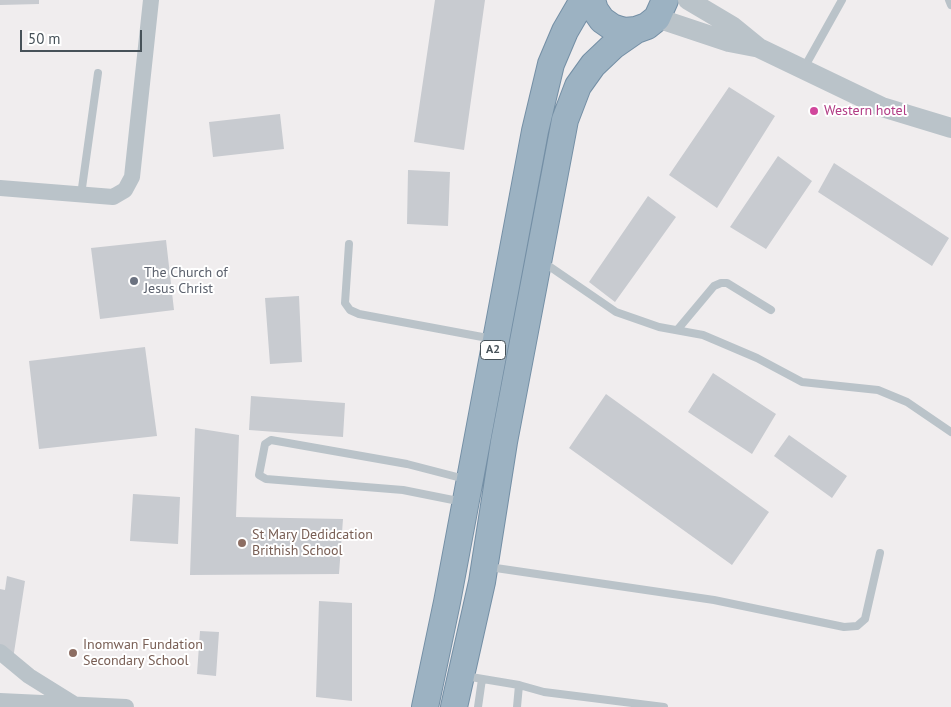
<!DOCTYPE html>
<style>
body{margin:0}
#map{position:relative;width:951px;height:707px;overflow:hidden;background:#f0edee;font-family:"PT Sans",sans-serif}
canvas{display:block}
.scale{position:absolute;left:20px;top:30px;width:122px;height:22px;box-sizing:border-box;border:2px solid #475259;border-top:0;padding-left:6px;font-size:15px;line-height:18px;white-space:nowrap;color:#475259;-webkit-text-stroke:4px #fff;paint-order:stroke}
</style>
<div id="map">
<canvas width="951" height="707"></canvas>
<div class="scale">50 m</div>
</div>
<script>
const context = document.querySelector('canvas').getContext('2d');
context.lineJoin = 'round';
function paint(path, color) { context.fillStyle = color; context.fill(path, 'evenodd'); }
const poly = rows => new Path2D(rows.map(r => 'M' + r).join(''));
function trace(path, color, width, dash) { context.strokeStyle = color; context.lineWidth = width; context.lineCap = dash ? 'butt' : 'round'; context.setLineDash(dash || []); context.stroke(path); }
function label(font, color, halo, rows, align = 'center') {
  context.font = font + ' "PT Sans",sans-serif'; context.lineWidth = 4; context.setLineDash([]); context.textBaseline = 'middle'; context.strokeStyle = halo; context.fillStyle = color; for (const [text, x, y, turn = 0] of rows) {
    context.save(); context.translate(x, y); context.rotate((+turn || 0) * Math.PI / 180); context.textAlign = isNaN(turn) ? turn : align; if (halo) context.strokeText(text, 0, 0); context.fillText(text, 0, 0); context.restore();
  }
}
paint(poly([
 [0,0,39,0,39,4,0,5],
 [435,0,485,0,464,150,414,142],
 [729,87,775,116,717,208,669,175],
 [280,114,284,149,213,157,209,122],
 [778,156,812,181,766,249,730,227],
 [834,163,949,238,932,266,818,192],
 [408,170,450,172,448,226,407,224],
 [648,196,676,217,615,302,589,282],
 [166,240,174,310,100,319,91,248],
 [299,296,302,362,270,364,265,298],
 [145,347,157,436,39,449,29,361],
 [713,373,776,414,752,454,688,412],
 [606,394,769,512,732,565,569,448],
 [251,396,345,403,343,437,249,430],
 [195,428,239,435,236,517,343,519,339,574,190,575],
 [789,435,847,476,832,498,774,456],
 [133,494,180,497,178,544,130,541],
 [7,576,25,581,13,659,0,645,0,589,5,590],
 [319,601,352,603,352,701,316,697],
 [200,631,219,632,216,676,197,674]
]), '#c8cbd0');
const trunk = poly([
 [592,0,595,10,602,20,612,27,624,31,636,30,647,26,657,18,665,0],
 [425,707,447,602,535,131,551,64,565,31,583,0],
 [454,707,482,582,504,442,565,120,578,86,593,65,613,46,636,30]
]);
trace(trunk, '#748fa5', 28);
trace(poly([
 [949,0,951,5],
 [804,68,842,0],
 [81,195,98,73],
 [349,244,345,303,350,310,359,314,493,339],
 [543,262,616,312,659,327,703,335,757,358,802,382,878,390,907,402,951,432],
 [678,329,714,286,721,283,727,283,771,310],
 [463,502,403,490,266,479,259,475,265,444,271,440,407,464,465,479],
 [489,567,714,600,844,627,857,626,865,619,880,553],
 [465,676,519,685,544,692,664,707],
 [478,707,482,679],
 [517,707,519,685]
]), '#bac3c9', 8);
trace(poly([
 [0,188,113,197,125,190,132,177,151,0],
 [0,652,29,676,74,704],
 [0,701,126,707]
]), '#bac3c9', 16);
trace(poly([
 [688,0,732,26,759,48,882,107,951,128],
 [657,18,729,42,755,47]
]), '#bac3c9', 20);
trace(trunk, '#9cb2c2', 26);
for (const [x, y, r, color] of [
 [814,111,5,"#d1479c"],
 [134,281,5,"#6b7280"],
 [242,543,5,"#8d6e63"],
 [73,653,5,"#8d6e63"]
]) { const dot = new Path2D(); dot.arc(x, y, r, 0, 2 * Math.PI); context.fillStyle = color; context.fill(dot); trace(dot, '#fff', 2); }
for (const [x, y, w] of [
 [493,350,25]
]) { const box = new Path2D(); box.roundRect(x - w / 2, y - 9.5, w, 19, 4); context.fillStyle = '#fff'; context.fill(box); trace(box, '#475259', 1); }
label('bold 12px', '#475259', null, [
 ["A2",493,350]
]);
label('14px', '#b23c85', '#fff', [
 ["Western hotel",824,111]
], 'left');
label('14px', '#5b616d', '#fff', [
 ["The Church of",144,273],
 ["Jesus Christ",144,289]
], 'left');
label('14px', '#785e54', '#fff', [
 ["St Mary Dedidcation",252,535],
 ["Brithish School",252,551],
 ["Inomwan Fundation",83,645],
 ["Secondary School",83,661]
], 'left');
</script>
